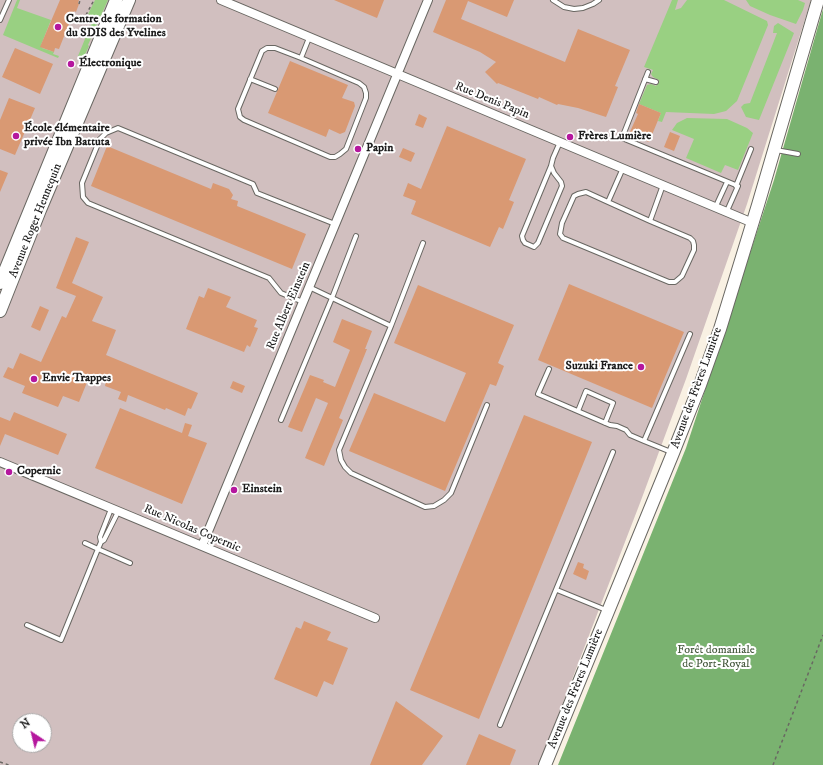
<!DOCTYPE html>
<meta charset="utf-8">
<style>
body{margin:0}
#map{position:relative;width:823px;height:765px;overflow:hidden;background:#f9f1e3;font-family:"IM FELL DW Pica",serif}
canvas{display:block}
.north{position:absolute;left:12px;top:713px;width:40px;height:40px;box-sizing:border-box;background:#fff;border:1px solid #a4a4a4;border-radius:50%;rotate:325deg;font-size:11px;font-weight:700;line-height:16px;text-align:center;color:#1c1c1c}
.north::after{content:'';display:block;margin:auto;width:14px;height:18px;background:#b5179e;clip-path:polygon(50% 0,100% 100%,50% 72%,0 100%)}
</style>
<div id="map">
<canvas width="823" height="765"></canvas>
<div class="north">N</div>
</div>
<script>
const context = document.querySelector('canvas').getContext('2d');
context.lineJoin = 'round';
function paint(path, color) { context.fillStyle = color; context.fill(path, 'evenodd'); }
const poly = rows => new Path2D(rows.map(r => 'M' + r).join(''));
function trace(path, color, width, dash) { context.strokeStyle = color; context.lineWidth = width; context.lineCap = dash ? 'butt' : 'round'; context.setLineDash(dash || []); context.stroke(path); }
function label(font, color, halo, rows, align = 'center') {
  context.font = font + ' "IM FELL DW Pica",serif'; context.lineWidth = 4; context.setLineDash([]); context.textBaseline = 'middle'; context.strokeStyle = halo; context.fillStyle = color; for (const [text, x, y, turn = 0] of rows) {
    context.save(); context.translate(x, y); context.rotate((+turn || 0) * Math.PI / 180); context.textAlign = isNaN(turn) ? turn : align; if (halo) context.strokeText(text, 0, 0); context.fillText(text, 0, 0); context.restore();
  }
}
paint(poly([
 [0,0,811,0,747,204,686,379,640,503,539,765,0,765],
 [20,721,44,721,44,745,20,745]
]), '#d1bfbf');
paint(poly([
 [17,0,20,0,17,8,51,20,41,45,42,48,54,52,53,54,59,56,58,58,3,35],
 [95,0,108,0,88,45,89,46,84,57,80,58,78,56,94,17,88,14],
 [672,0,678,0,675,10,681,8,687,0,724,0,767,21,768,25,737,101,726,111,714,114,666,112,662,122,658,121,661,113,639,104,647,85,651,84,656,86,659,80,653,77,651,74,653,70,644,67],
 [746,0,798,0,805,3,803,10,796,24,770,15,750,6],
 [778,23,794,33,759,120,746,117,741,107,744,104,750,103,777,33,773,33,774,26],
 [687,118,727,119,747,128,753,133,738,170,725,165,721,173,686,158,694,139,672,130,677,123]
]), '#99d082');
paint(poly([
 [823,9,823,765,558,765,686,448,774,180]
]), '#7ab270');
paint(poly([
 [60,0,79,0,78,3,79,4,76,12,74,11,59,49,55,48,54,52,40,47],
 [334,0,384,0,377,18],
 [446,0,514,0,507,17,468,1,461,19,565,62,578,29,630,50,615,86,618,87,606,117,578,108,558,104,557,105,539,97,538,99,498,83,497,84,485,72,496,62,480,52,433,32],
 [15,48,53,64,40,94,2,77],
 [290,61,348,85,342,98,354,102,355,106,345,132,340,134,329,129,326,137,268,113],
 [9,98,35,108,15,155,0,149,0,120],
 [639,104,661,113,649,142,629,134,638,114,636,113],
 [419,114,427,118,423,128,415,125],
 [447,126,526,159,509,200,514,202,503,229,499,227,490,247,411,214,416,201,403,196,408,183,421,189],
 [670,132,680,136,674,151,664,147],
 [107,146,211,189,213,183,229,189,233,195,231,199,238,201,237,206,306,234,292,269,91,186],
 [403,148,415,153,411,162,399,157],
 [0,170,8,173,0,192],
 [76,237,89,242,72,283,103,297,92,321,116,330,106,355,198,393,191,409,188,408,185,416,166,408,165,410,128,395,126,402,118,399,121,392,105,386,106,381,90,375,79,402,63,396,58,407,22,393,25,386,3,377,8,367,13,369,20,353,41,362,62,316,66,318,76,296,56,288],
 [569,284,684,332,652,408,538,360],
 [418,285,514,325,498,363,504,366,496,386,490,384,445,491,349,451,374,393,445,422,466,373,394,343],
 [208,288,231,297,226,307,257,320,254,327,258,328,250,347,247,345,244,352,186,329,199,296,204,298],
 [40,306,49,310,40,331,31,327],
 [342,319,372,331,365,349,367,349,339,418,343,420,324,466,305,458,328,403,316,398,302,432,288,427,310,375,324,380,323,382,335,387,350,350,333,342],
 [233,381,245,386,242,393,230,388],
 [120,408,182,433,185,423,192,425,188,436,207,443,182,504,95,468],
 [14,412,67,434,58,455,5,434,0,446,0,417,10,421],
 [524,415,592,442,479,719,410,690],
 [578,562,584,564,583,568,589,571,586,580,573,574],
 [304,621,331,632,327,640,348,648,333,685,324,681,317,697,274,679,296,627,301,629],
 [396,701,443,736,422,765,370,765],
 [479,734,516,750,510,765,466,765]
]), '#d99973');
const lane = poly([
 [553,0,564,7,574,9,583,8,593,4,599,0],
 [0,20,9,0],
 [301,58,359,83,364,87,366,93,366,98,346,149,340,154,335,157,330,157,244,120,240,117,238,109,262,51,267,48,275,48,301,58,309,38],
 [648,72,622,138,738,186,727,211],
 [250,79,275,89],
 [645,79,656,82],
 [776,150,798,154],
 [551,166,554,173,561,182,562,186,538,243,534,247,525,243,523,240,522,236,551,166],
 [551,166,553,158,560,142],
 [623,168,608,202,650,221,663,185],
 [736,186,751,149],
 [608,202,586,192,578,194,574,196,562,223,560,234,563,238,669,282,675,282,682,276,694,250,694,245,693,241,690,238,650,221],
 [716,206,727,182],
 [309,287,391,326,339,450,341,460,345,467,351,473,425,507,434,506,444,500,451,493,487,405],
 [303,302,281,293,269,278,88,203,83,197,82,183,100,139,106,133,118,128,253,184,257,193,335,224],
 [391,326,423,243],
 [549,369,538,394,610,425,617,426,626,430,630,435,644,441],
 [578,411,586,391,613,403,605,423],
 [281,420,332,298,356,236],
 [671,452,644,441,690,334],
 [101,542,100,537,111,509],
 [85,543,98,549,101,542,104,540,118,512],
 [557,590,606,610],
 [27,625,61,640,98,549,130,563],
 [500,725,613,452]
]);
const street = poly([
 [221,0,753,223],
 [0,462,375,618],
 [202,546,428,0]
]);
const secondary = poly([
 [0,283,116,0],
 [0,311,40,210,129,0],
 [545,765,673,453,700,385,720,329,758,205,818,0]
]);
trace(lane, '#696762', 6);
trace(street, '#696762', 10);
trace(secondary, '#696762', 14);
trace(poly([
 [79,4,80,0],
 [86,15,94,0],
 [0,762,9,765],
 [773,765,823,635]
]), '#696762', 1.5, [3, 3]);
trace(lane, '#fff', 4);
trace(street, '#fff', 8);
trace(secondary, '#fff', 12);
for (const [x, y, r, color] of [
 [58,27,4,"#b5179e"],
 [71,64,4,"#b5179e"],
 [16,136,4,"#b5179e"],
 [570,137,4,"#b5179e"],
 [358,149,4,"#b5179e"],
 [641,367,4,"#b5179e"],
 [34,379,4,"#b5179e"],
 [9,472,4,"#b5179e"],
 [234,490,4,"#b5179e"]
]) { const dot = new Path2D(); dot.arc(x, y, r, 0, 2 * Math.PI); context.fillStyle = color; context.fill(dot); trace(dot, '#fff', 1.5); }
label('bold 12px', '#1c1c1c', '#fff', [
 ["Centre de formation",66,20],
 ["du SDIS des Yvelines",66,34],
 ["Électronique",79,64],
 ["École élémentaire",24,129],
 ["privée Ibn Battuta",24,143],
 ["Frères Lumière",578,137],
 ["Papin",366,149],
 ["Suzuki France",633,367,"right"],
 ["Envie Trappes",42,379],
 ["Copernic",17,472],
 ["Einstein",242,490]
], 'left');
label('12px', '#1c1c1c', '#fff', [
 ["Rue Denis Papin",492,101,22],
 ["Avenue Roger Hennequin",36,221,-68],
 ["Rue Albert Einstein",289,306,-67],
 ["Avenue des Frères Lumière",697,388,-70],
 ["Rue Nicolas Copernic",192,529,23],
 ["Avenue des Frères Lumière",576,689,-68]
]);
label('12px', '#485b40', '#fff', [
 ["Forêt domaniale",716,651],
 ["de Port-Royal",716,665]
]);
</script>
